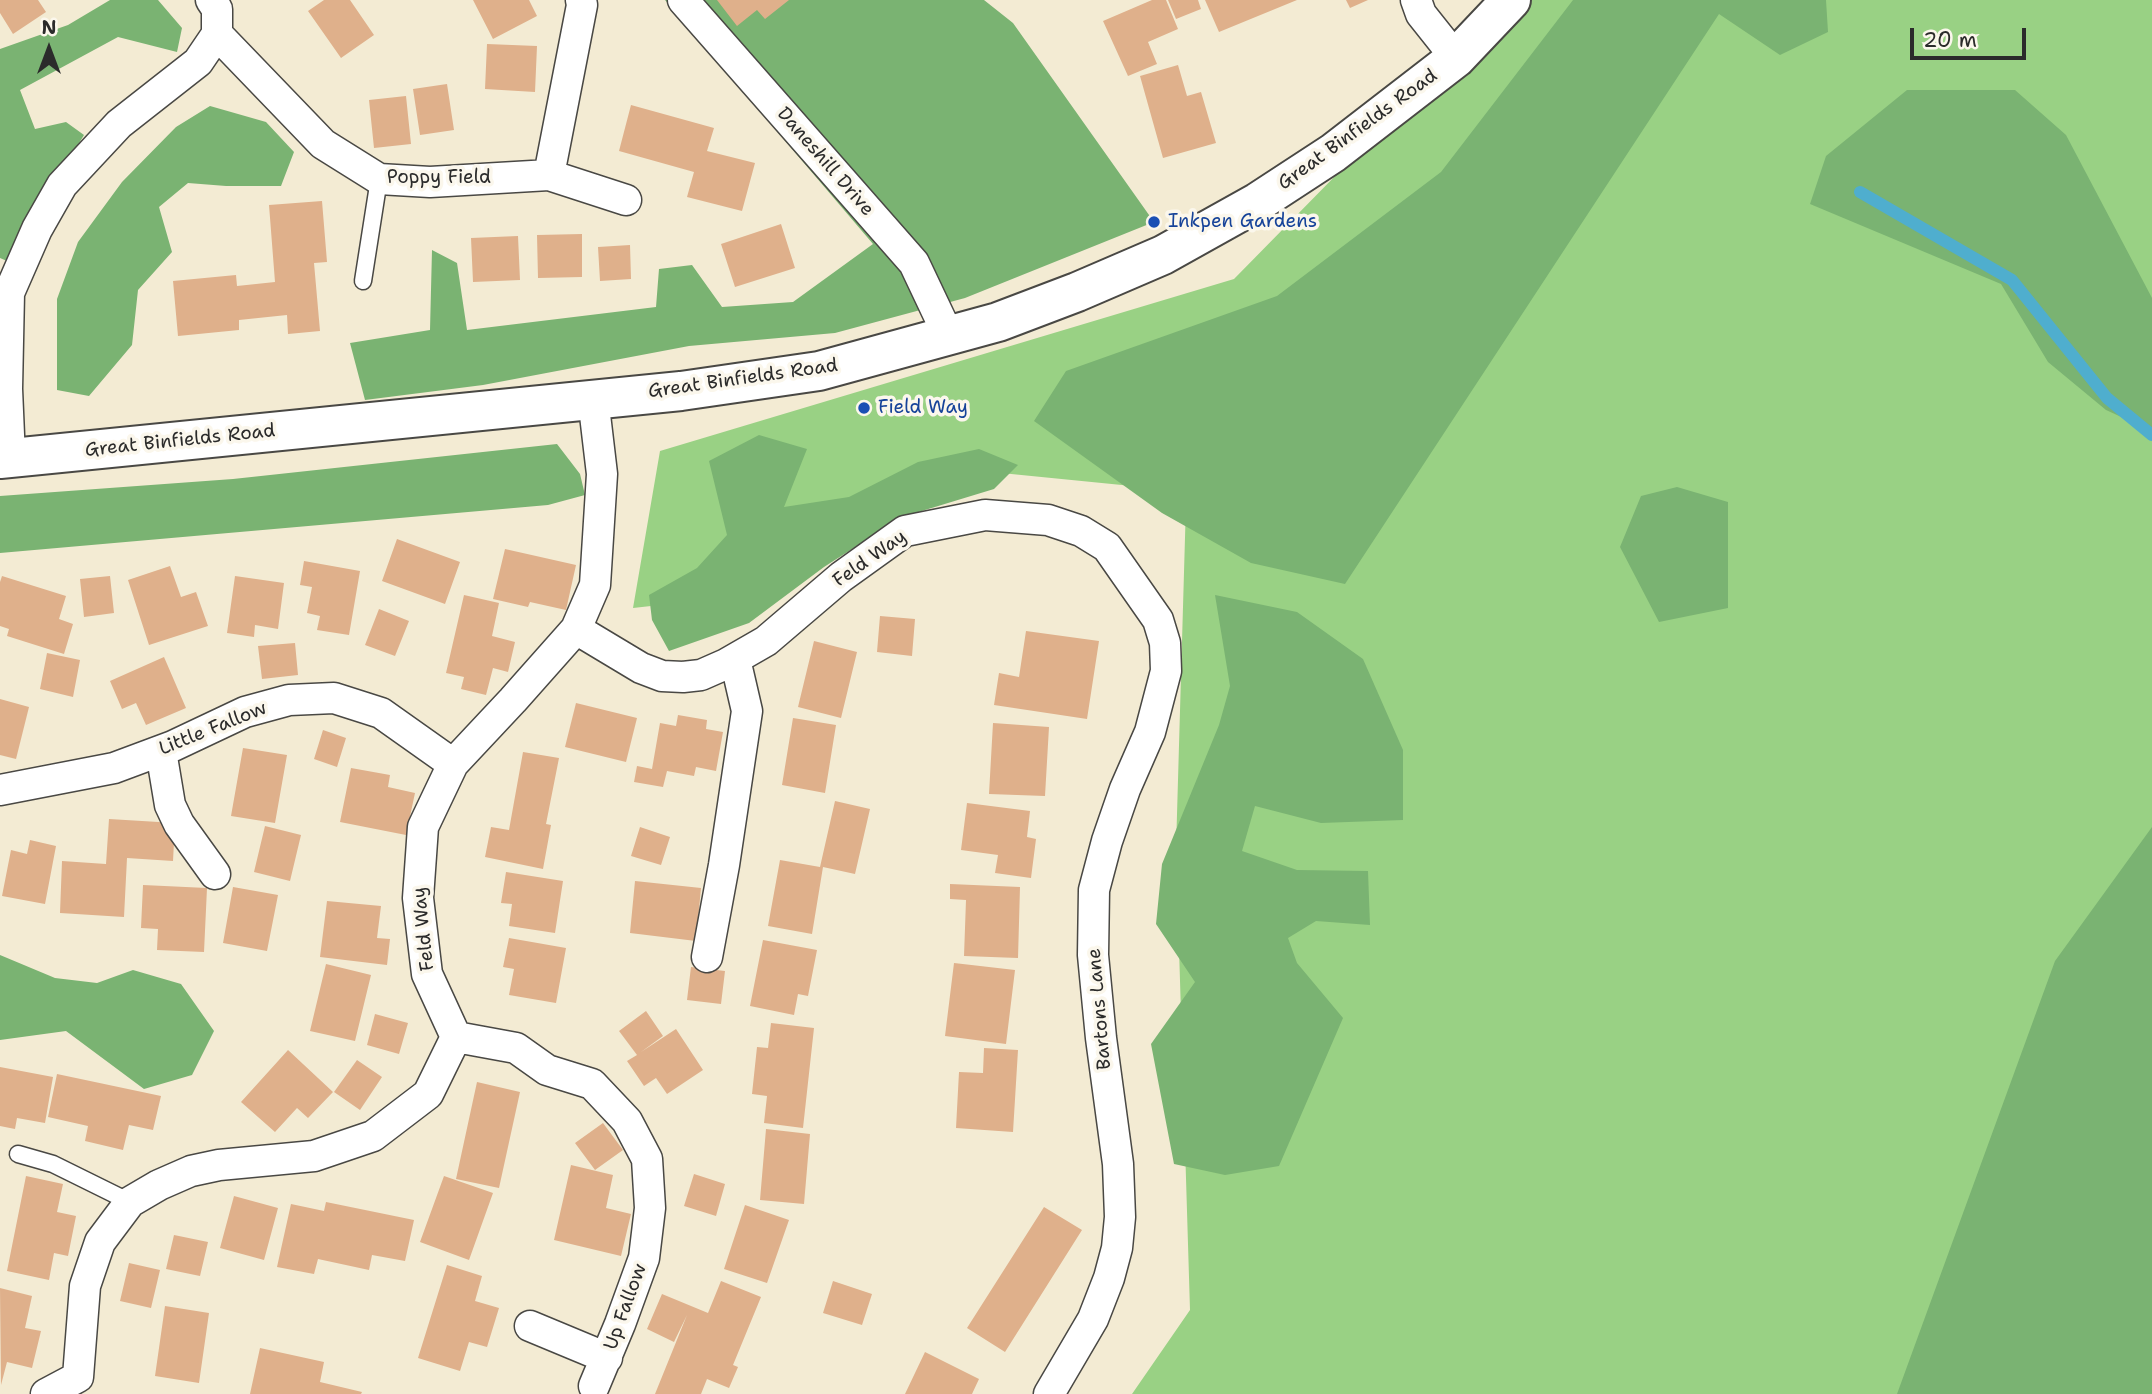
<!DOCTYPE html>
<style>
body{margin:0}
#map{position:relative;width:2152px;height:1394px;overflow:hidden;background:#f3ebd3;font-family:"Shantell Sans",sans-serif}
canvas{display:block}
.north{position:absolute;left:14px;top:14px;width:70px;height:70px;-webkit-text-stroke:5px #fbf7ec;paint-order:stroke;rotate:0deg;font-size:19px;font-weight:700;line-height:28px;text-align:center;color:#2b2b2b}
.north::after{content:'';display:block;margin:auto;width:24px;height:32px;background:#2b2b2b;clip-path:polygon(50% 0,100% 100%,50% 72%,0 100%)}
.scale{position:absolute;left:1910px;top:28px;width:116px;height:32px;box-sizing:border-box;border:4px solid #2b2b2b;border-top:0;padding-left:9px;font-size:21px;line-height:24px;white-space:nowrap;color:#2b2b2b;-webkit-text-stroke:5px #fbf7ec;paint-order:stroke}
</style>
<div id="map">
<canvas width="2152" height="1394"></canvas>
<div class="north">N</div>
<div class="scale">20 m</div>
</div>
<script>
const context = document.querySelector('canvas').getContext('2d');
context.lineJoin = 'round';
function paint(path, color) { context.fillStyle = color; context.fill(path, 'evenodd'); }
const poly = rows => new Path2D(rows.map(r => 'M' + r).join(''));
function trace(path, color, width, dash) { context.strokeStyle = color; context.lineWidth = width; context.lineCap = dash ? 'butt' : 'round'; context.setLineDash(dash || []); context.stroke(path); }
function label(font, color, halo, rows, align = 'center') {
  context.font = font + ' "Shantell Sans",sans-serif'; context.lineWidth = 7; context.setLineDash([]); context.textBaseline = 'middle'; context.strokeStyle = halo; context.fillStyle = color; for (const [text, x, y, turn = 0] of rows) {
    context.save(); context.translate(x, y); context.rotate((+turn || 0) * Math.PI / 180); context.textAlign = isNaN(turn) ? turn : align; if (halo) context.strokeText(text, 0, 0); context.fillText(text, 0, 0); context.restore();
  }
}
paint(poly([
 [1508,0,2152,0,2152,1394,1132,1394,1190,1310,1176,849,1186,503,1172,490,941,467,750,595,633,608,660,451,1234,279]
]), '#99d184');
paint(poly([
 [110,0,158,0,182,28,177,52,118,37,20,90,35,129,66,122,84,135,7,261,0,258,0,49,68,25],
 [665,0,984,0,1013,23,1154,222,965,298,835,333,689,346,483,385,365,400,350,343,430,330,432,250,457,263,467,330,656,307,659,269,692,265,722,307,793,302,873,244],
 [1573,0,1826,0,1828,32,1780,55,1719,14,1345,584,1251,563,1162,513,1034,421,1066,371,1277,296,1441,172],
 [1907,90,2015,90,2066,135,2152,298,2152,431,2106,410,2048,362,2001,284,1810,204,1826,156],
 [210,106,266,122,294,152,281,186,226,186,188,183,159,207,172,252,138,290,132,345,89,396,57,390,57,299,78,242,122,182,176,127],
 [759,435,807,449,784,507,849,497,918,462,979,449,1018,465,994,489,902,517,824,567,749,623,669,651,652,620,649,595,697,568,727,535,709,461],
 [557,444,580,474,585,495,548,505,0,553,0,496,233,479],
 [1677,487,1728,502,1728,608,1659,622,1620,547,1641,496],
 [1215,595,1297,612,1363,659,1403,750,1403,820,1321,823,1255,806,1242,851,1297,870,1368,871,1370,925,1316,921,1288,938,1297,963,1343,1018,1279,1166,1225,1175,1174,1164,1151,1044,1195,982,1156,924,1162,864,1219,725,1230,686],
 [2152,827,2152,1394,1897,1394,2055,961],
 [0,955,55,978,97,983,133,970,181,984,214,1031,192,1075,144,1089,66,1031,0,1040]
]), '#7ab372');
trace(poly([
 [1860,192,2012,280,2107,398,2152,435]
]), '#4faece', 12);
paint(poly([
 [0,0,38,0,46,12,13,34,0,13],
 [324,0,350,0,374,35,341,58,308,11],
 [473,0,529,0,537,16,493,39],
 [717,0,789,0,765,19,757,10,737,26],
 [1152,0,1166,0,1178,29,1148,42,1157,64,1128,76,1103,21],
 [1168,0,1198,0,1201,9,1176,19],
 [1205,0,1297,0,1219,32],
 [1346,0,1368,0,1350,8],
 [487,44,537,46,535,92,485,89],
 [1178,65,1187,96,1201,92,1216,143,1163,158,1140,76],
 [447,84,454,130,420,135,413,89],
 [406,96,411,144,374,148,369,100],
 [631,105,714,128,707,151,755,163,742,211,687,197,694,172,619,151],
 [322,201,327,262,314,263,320,331,288,334,287,315,239,320,239,330,178,336,173,281,236,275,237,286,275,282,269,205],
 [781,224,795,268,735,287,721,244],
 [582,234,582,277,538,278,537,235],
 [518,236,520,280,473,282,471,238],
 [630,245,631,279,600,281,598,247],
 [397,539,460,562,445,604,382,581],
 [505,549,576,565,566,610,530,602,528,607,493,599],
 [304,561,360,571,349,635,317,630,320,616,307,613,312,587,300,585],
 [170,566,181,597,196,592,208,626,149,645,128,580],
 [2,576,66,596,59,619,73,624,64,654,7,636,9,629,0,626,0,582],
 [110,576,114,613,84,617,80,579],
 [235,576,284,583,278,629,255,625,254,637,227,633],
 [464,595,499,603,492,636,515,642,508,672,493,668,486,695,461,689,464,677,446,673],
 [379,609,409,621,395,656,365,645],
 [880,616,915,619,912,656,877,652],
 [1026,631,1099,641,1087,719,994,705,999,673,1019,677],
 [814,641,857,652,841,718,798,707],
 [295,643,298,675,262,679,258,646],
 [47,653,80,660,73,697,40,689],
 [164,657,186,708,146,725,136,703,122,709,110,681],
 [0,699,29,707,16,759,0,755],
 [576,703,637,718,626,762,565,747],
 [678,715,707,720,706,729,723,732,716,771,696,767,694,776,667,771,663,787,634,782,637,766,652,769,660,723,676,726],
 [793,718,836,725,825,793,782,785],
 [993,723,1049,727,1045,796,989,794],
 [323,730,346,738,337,767,314,759],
 [243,748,287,755,275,823,231,816],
 [523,752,559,758,546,824,551,825,543,869,485,857,491,827,509,830],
 [351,768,390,775,388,787,415,793,406,835,340,822],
 [835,801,870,809,855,874,823,867,812,934,768,926,780,860,820,867],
 [967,803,1030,811,1027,837,1036,839,1031,878,995,873,998,855,961,850],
 [109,819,175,823,173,861,127,858,124,917,60,913,62,861,106,864],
 [265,826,301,835,290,881,254,872],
 [640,827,670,837,661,865,631,856],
 [30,840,56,846,45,904,2,896,11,850,27,854],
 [506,872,563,881,555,933,509,926,512,904,501,903],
 [635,881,701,888,696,941,630,933],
 [950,884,1020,887,1018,958,964,956,966,900,950,899],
 [143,885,207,888,204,952,157,950,158,929,141,928],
 [233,887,278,895,267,951,223,943],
 [327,901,381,906,377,938,390,939,387,965,320,957],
 [509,938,566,948,556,1003,509,995,514,969,503,967],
 [763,940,817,950,808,996,798,994,794,1015,750,1006],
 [954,963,1015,970,1006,1044,945,1036],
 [326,964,371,975,355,1041,310,1031],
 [691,967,725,971,721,1004,687,1000],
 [646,1011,663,1036,641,1052,676,1029,703,1070,667,1094,656,1078,644,1086,627,1061,637,1055,619,1031],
 [375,1014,408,1023,399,1054,367,1045],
 [771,1023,814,1028,803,1128,764,1123,767,1096,752,1094,757,1047,768,1048],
 [984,1048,1018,1050,1013,1132,956,1128,959,1072,983,1073],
 [288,1050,333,1092,308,1118,297,1108,275,1132,241,1102],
 [357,1060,382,1077,360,1110,334,1092],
 [0,1067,53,1077,45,1123,17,1118,15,1129,0,1126],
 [57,1074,161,1096,153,1130,129,1125,123,1150,85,1141,88,1126,48,1117],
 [477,1082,520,1092,499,1188,456,1179],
 [603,1123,623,1150,595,1170,575,1143],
 [766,1129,810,1134,804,1204,760,1200],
 [571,1165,613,1175,606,1208,631,1214,621,1256,554,1240],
 [694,1174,725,1184,716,1216,684,1206],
 [26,1176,63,1184,57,1212,76,1216,68,1256,54,1253,49,1280,7,1271],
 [444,1176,493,1193,469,1260,420,1242],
 [234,1196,278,1208,264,1260,220,1248],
 [326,1202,414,1220,405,1261,372,1255,369,1270,318,1259,314,1274,277,1267,291,1204,324,1211],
 [745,1205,789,1220,767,1283,724,1269],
 [1044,1207,1082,1230,1005,1352,967,1328],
 [174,1235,208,1242,200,1276,166,1269],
 [129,1263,160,1270,151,1308,120,1301],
 [447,1265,482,1276,475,1301,499,1308,487,1347,469,1342,460,1371,418,1358],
 [721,1281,761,1297,733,1365,738,1367,729,1388,707,1379,701,1394,655,1394,687,1315,674,1342,647,1329,662,1294,708,1313],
 [833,1281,872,1294,862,1325,823,1313],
 [0,1288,32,1296,25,1328,41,1331,32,1368,7,1362,1,1385],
 [165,1306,209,1313,199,1383,155,1376],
 [260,1348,324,1362,320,1382,362,1392,361,1394,250,1394],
 [925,1352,979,1379,972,1394,905,1394]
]), '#dfb08b');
const service = poly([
 [363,281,379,179],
 [18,1154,53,1164,130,1202]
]);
const minor = poly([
 [683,0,914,263,949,337],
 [1416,0,1421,14,1456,58],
 [217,34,323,144,379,179,430,182,549,175,626,200],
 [549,175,582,5,581,0],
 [10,458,7,389,9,293,37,229,62,185,119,124,198,62,217,34,217,9,211,0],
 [576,629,641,668,662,676,683,677,701,675,726,664,766,641,841,577,905,531,985,515,1048,520,1081,531,1107,547,1158,620,1165,643,1166,671,1150,732,1125,789,1107,841,1094,890,1093,955,1101,1038,1118,1164,1120,1217,1117,1248,1109,1278,1093,1319,1049,1394],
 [161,751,170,805,179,824,215,874],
 [0,790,114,768,173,746,245,712,289,700,334,698,381,713,453,764],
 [707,957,724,865,747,711,735,659],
 [456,1037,516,1048,547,1070,592,1084,627,1121,647,1159,650,1208,644,1258,620,1324,594,1386],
 [530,1326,607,1358],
 [46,1394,78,1377,85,1286,100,1242,130,1202,159,1185,191,1171,219,1165,314,1156,373,1136,428,1094,456,1037,427,974,418,898,423,827,453,764,513,700,576,629,595,585,602,474,593,398]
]);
const tertiary = poly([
 [0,459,681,391,819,371,998,322,1077,292,1163,255,1258,202,1333,153,1456,58,1511,0]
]);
trace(service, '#494844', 19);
trace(minor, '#494844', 33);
trace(tertiary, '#494844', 42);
trace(service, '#fff', 16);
trace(minor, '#fff', 30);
trace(tertiary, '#fff', 38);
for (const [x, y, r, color] of [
 [1154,222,7,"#1a4fb4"],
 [864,408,7,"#1a4fb4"]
]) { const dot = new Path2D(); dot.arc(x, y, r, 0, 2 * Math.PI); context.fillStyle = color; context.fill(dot); trace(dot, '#fbf7ec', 2.5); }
label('19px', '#2b2b2b', '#fbf7ec', [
 ["Great Binfields Road",1358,130,-36],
 ["Daneshill Drive",825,162,49],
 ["Poppy Field",439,178],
 ["Great Binfields Road",743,379,-8],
 ["Great Binfields Road",180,441,-6],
 ["Feld Way",870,559,-35],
 ["Little Fallow",213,729,-22],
 ["Feld Way",424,929,-96],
 ["Bartons Lane",1100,1009,-95],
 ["Up Fallow",626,1307,-70]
]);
label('19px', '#164399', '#fbf7ec', [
 ["Inkpen Gardens",1168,222],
 ["Field Way",878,408]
], 'left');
</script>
